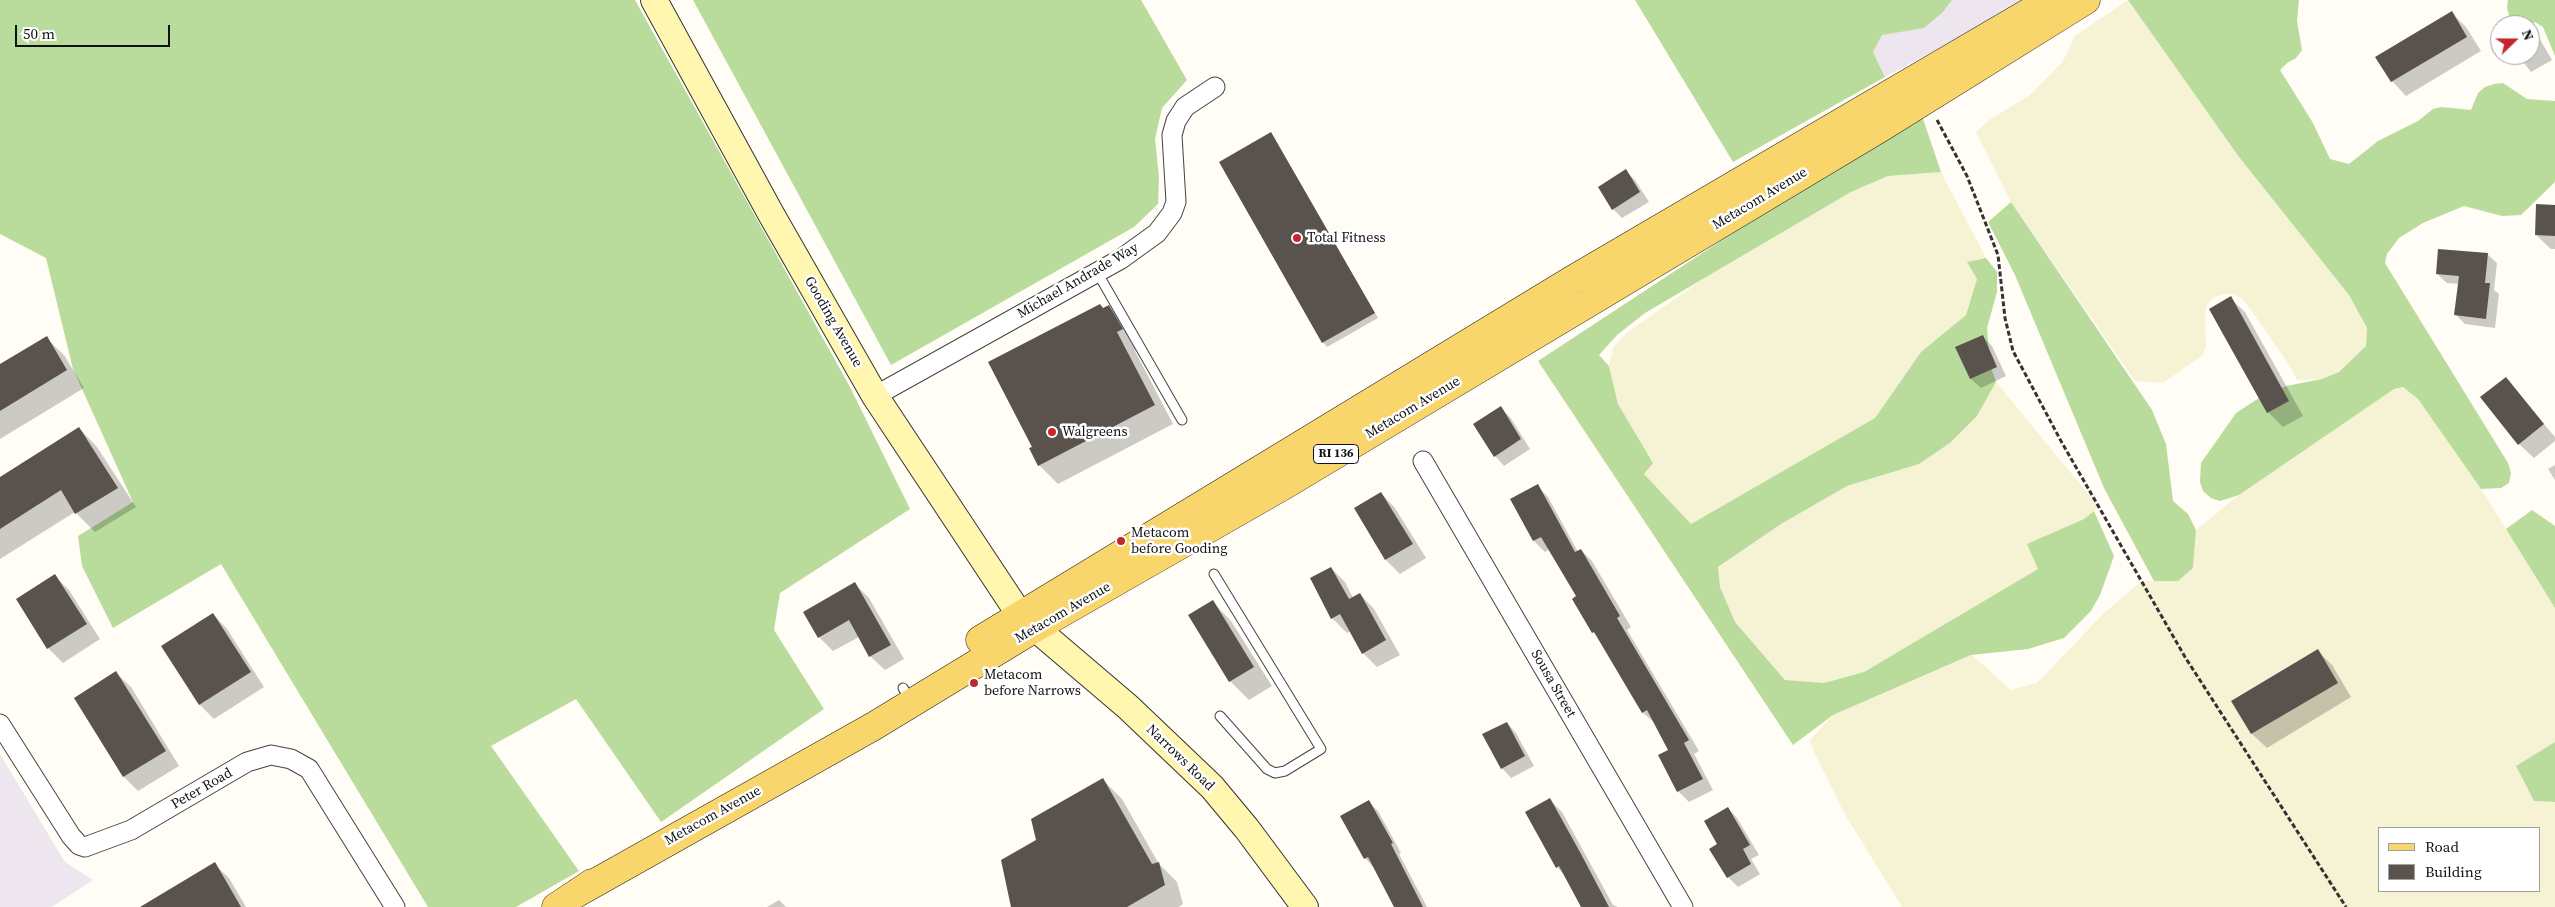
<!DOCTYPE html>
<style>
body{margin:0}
#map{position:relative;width:2555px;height:907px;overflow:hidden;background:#fffdf5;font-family:"Source Serif 4",serif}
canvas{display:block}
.legend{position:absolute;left:2378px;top:827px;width:162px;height:65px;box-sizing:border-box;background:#fff;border:1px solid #a0a0a0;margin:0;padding:6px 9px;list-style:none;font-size:15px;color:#111}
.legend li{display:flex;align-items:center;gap:10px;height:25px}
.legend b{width:25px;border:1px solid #a0a0a0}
.north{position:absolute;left:2490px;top:15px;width:50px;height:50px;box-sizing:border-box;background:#fff;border:1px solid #a0a0a0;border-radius:50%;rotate:68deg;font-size:14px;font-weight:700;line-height:20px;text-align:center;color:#111}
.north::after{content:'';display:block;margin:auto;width:18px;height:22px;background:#c4262e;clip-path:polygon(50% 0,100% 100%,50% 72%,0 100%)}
.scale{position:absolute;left:15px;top:25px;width:155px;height:22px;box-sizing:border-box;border:2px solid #111;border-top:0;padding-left:6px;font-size:15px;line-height:18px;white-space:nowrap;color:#111;-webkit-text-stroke:4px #fff;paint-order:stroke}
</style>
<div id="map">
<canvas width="2555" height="907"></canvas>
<ul class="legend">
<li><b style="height:6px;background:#f9d66b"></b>Road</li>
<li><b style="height:14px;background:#5a524d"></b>Building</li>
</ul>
<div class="north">N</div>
<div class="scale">50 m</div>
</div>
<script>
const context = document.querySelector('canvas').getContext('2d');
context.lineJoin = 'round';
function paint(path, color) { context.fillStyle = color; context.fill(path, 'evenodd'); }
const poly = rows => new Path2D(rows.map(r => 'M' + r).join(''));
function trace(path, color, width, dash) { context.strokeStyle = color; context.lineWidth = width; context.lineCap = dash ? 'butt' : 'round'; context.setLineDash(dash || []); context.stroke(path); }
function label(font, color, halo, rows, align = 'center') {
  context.font = font + ' "Source Serif 4",serif'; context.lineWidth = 5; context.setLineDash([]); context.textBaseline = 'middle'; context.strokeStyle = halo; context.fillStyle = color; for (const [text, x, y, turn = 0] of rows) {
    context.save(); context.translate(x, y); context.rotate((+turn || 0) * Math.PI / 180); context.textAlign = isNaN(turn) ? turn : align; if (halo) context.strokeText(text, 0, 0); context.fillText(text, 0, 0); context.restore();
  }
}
paint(poly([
 [1952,0,2030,0,1885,77,1873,52,1882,34,1924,28,1943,12],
 [0,754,65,862,93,880,52,907,0,907]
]), '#eee6ef');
paint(poly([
 [2128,0,2239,157,2349,295,2367,328,2367,346,2339,372,2322,379,2297,380,2288,363,2248,306,2241,298,2232,294,2223,294,2213,298,2207,305,2205,315,2206,345,2203,355,2163,383,2135,381,2011,202,1976,132,1989,120,2030,95,2063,61,2075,36],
 [1941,172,1986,258,1968,262,1977,279,1966,315,1921,352,1875,418,1691,524,1644,474,1653,463,1618,404,1609,366,1613,348,1625,334,1702,280,1851,192,1888,176],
 [1996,382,2099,507,2084,519,2028,544,2038,569,1864,672,1824,683,1785,680,1735,622,1720,587,1718,567,1781,524,1847,486,1919,464,1950,443,1977,416],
 [2404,387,2418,399,2481,489,2555,608,2555,742,2516,766,2534,801,2555,802,2555,907,1902,907,1843,811,1809,741,1833,715,1972,655,2011,690,2037,683,2104,613,2142,581,2178,581,2193,568,2196,530,2239,495,2394,389],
 [2379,828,2539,828,2539,891,2379,891]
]), '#f6f3d4');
paint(poly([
 [0,0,635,0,850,387,910,509,780,593,774,630,824,709,661,822,576,699,491,746,579,871,516,907,428,907,221,564,113,628,82,566,78,536,133,502,73,369,46,258,0,234],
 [693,0,1141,0,1187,80,1162,108,1155,139,1159,177,1158,204,1134,227,891,365],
 [1635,0,1952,0,1943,12,1924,28,1882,35,1873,52,1885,77,1733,162],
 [2128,0,2299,0,2297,21,2302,50,2296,58,2287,63,2280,70,2313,123,2330,159,2349,164,2378,141,2418,121,2433,109,2441,107,2471,110,2478,93,2485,87,2494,84,2503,83,2527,99,2555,101,2555,182,2521,215,2502,216,2464,206,2423,223,2399,238,2387,254,2385,263,2508,463,2511,473,2509,483,2501,488,2481,489,2418,399,2403,387,2394,389,2239,495,2220,501,2211,498,2203,491,2200,482,2201,463,2236,413,2259,398,2286,386,2322,379,2339,372,2366,346,2367,328,2349,295,2239,157],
 [2508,0,2555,0,2555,56,2543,27,2535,22,2530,25,2512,25,2507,8],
 [1920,110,1941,172,1888,176,1851,192,1645,313,1617,335,1599,355,1609,366,1618,404,1653,463,1644,474,1691,524,1875,418,1921,352,1966,315,1977,279,1967,262,1986,258,1997,272,1997,292,1987,328,1990,365,1996,382,1977,416,1950,443,1919,464,1847,486,1781,524,1718,567,1720,587,1735,622,1785,680,1824,683,1864,672,2038,569,2027,544,2084,519,2094,511,2114,556,2100,595,2091,611,2064,638,2028,649,1971,655,1833,715,1793,745,1538,361],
 [2011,202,2152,410,2166,444,2173,501,2188,514,2196,530,2193,568,2178,581,2154,581,2104,488,2015,275,1988,222],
 [2532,510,2555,526,2555,608,2506,529],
 [2555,742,2555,802,2534,801,2516,766]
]), '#b9dc9c');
paint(poly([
 [2452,13,2466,27,2481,51,2406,96,2392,81],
 [2530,28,2538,36,2552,60,2531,72,2518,55,2530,55],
 [1270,133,1378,318,1327,347,1323,342],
 [1626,171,1635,180,1649,202,1622,218,1613,209],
 [2555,206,2555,249,2551,249,2536,235],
 [2487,254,2497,263,2494,290,2499,294,2495,328,2465,324,2455,314,2459,284,2447,283,2437,274],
 [2230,298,2245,312,2303,416,2283,427,2268,412,2210,309],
 [1109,307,1128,326,1141,348,1135,351,1173,424,1058,484,1039,465,1034,448,1104,309],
 [1982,336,1992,346,2006,376,1981,388,1971,379,1956,348],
 [46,338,64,355,84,388,0,439,0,366],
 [2506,379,2555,437,2555,441,2534,458,2519,444],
 [1500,408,1510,417,1530,449,1504,466,1495,456],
 [79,428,97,447,136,507,95,532,75,512,0,559,0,478],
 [2555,465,2555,480,2548,469],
 [1537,486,1548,497,1578,552,1581,550,1592,561,1631,627,1627,630,1699,751,1694,754,1713,790,1689,802,1678,791,1670,750,1655,723,1643,713,1600,639,1593,632,1578,596,1550,549,1545,552,1534,541,1512,500],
 [1381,493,1395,508,1426,558,1400,574,1386,560,1355,509],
 [1331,568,1345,582,1353,598,1360,594,1374,609,1400,655,1377,667,1363,653,1350,631,1347,633,1332,618],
 [55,576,69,590,100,639,63,663,48,648,17,600],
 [855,584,869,598,904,659,885,670,870,656,859,637,833,651,819,637],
 [1213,602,1231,621,1272,686,1249,700,1230,681],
 [213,614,227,629,264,687,214,719,200,705,163,646],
 [2318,651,2332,665,2351,697,2267,748,2252,734,2233,702],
 [116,673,131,687,179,766,138,791,124,777,75,698],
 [1507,723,1516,733,1534,766,1511,778,1502,768],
 [1103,780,1122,799,1159,864,1177,882,1183,904,1179,907,1012,907,1037,841],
 [1550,800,1562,812,1613,905,1618,907,1582,907,1566,877,1557,867],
 [1369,802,1378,811,1401,853,1399,854,1427,907,1396,907,1374,868,1365,858],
 [1728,808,1737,818,1759,855,1751,859,1760,874,1738,887,1728,877,1719,845],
 [214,864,229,878,246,907,158,907],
 [779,900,786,907,767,907]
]), '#0003');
paint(poly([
 [2452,11,2467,37,2391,82,2375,57],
 [1271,132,1375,313,1322,343,1219,162],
 [1626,169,1640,192,1612,210,1598,187],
 [2536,204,2555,205,2555,236,2535,235],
 [2438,249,2488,253,2485,283,2490,283,2486,319,2454,315,2459,276,2436,274],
 [2231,296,2289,401,2267,413,2209,309],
 [1100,304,1103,308,1109,305,1123,329,1117,332,1155,405,1038,466,1029,448,1032,447,988,362],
 [1983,335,1997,367,1970,379,1955,347],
 [47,336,67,370,0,411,0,364],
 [2506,377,2544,424,2518,445,2480,397],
 [1501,406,1521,439,1494,457,1473,424],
 [79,427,118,488,75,514,61,490,0,529,0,477],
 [1538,484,1575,552,1581,549,1620,616,1617,618,1689,740,1684,743,1703,779,1677,792,1658,755,1668,750,1647,710,1642,713,1594,632,1592,633,1572,599,1576,596,1541,537,1533,541,1510,499],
 [1381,492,1413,544,1385,560,1354,508],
 [1331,567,1349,599,1360,593,1386,640,1362,654,1340,614,1331,619,1310,578],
 [55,574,87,624,47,649,16,599],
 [855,582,891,645,869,657,849,620,818,638,803,612],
 [1213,600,1254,667,1229,682,1188,615],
 [213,613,251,672,199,705,161,646],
 [2318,649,2338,683,2251,734,2231,701],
 [116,671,166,751,123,777,74,698],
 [1507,722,1525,756,1501,769,1482,734],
 [1103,778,1152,864,1159,862,1165,885,1127,907,1011,907,1001,860,1036,840,1031,819],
 [1550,798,1581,854,1609,907,1581,907,1559,866,1556,868,1525,812],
 [1369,800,1393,843,1391,844,1423,907,1394,907,1368,857,1364,859,1340,816],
 [1728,807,1750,845,1743,849,1751,864,1727,878,1709,849,1717,844,1704,821],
 [215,862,241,907,140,907]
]), '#5a524d');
const lane = poly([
 [1097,272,1182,420],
 [1214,574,1321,749,1285,771,1275,773,1267,769,1220,716],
 [903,688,911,701]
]);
const street = poly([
 [875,396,1121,259,1157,233,1172,213,1176,202,1172,135,1176,121,1185,107,1215,87],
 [1423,461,1683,907],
 [0,724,71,836,79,845,85,847,131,830,247,762,271,755,291,759,309,769,395,907]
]);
const secondary = poly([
 [654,0,771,214,875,396,1020,615,1128,707,1212,787,1247,829,1305,907]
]);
const primary = poly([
 [980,640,1572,280,2050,0],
 [577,893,874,726,1035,628,1283,486,1882,127,2086,0],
 [556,907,592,883]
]);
trace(lane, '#444', 11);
trace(street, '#444', 21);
trace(secondary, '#333', 28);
trace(primary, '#222', 29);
trace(poly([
 [1937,120,1967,176,1998,255,2005,318,2013,351,2061,441,2185,657,2346,907]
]), '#333', 3, [5, 2.5]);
trace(lane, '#fff', 9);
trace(street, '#fff', 19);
trace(secondary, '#fff6b0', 26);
trace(primary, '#f9d66b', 28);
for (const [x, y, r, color] of [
 [1297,238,5,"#c4262e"],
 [1052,432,5,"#c4262e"],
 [1121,541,5,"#c4262e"],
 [974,683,5,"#c4262e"]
]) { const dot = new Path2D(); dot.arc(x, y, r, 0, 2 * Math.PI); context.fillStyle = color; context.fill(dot); trace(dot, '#fff', 2); }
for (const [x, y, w] of [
 [1336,454,45]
]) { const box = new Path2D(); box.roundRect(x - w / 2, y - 9.5, w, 19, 4); context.fillStyle = '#fff'; context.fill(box); trace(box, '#111', 1); }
label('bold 12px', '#111', null, [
 ["RI 136",1336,454]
]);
label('14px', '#111', '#fff', [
 ["Metacom Avenue",1760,199,-31],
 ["Michael Andrade Way",1078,281,-30],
 ["Gooding Avenue",833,322,60],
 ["Metacom Avenue",1413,408,-31],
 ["Metacom Avenue",1063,613,-30],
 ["Sousa Street",1553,684,60],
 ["Narrows Road",1180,758,44],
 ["Peter Road",202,789,-30],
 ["Metacom Avenue",713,816,-29]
]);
label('14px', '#111', '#fff', [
 ["Total Fitness",1307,238],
 ["Walgreens",1062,432],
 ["Metacom",1131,533],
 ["before Gooding",1131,549],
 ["Metacom",984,675],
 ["before Narrows",984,691]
], 'left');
</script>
